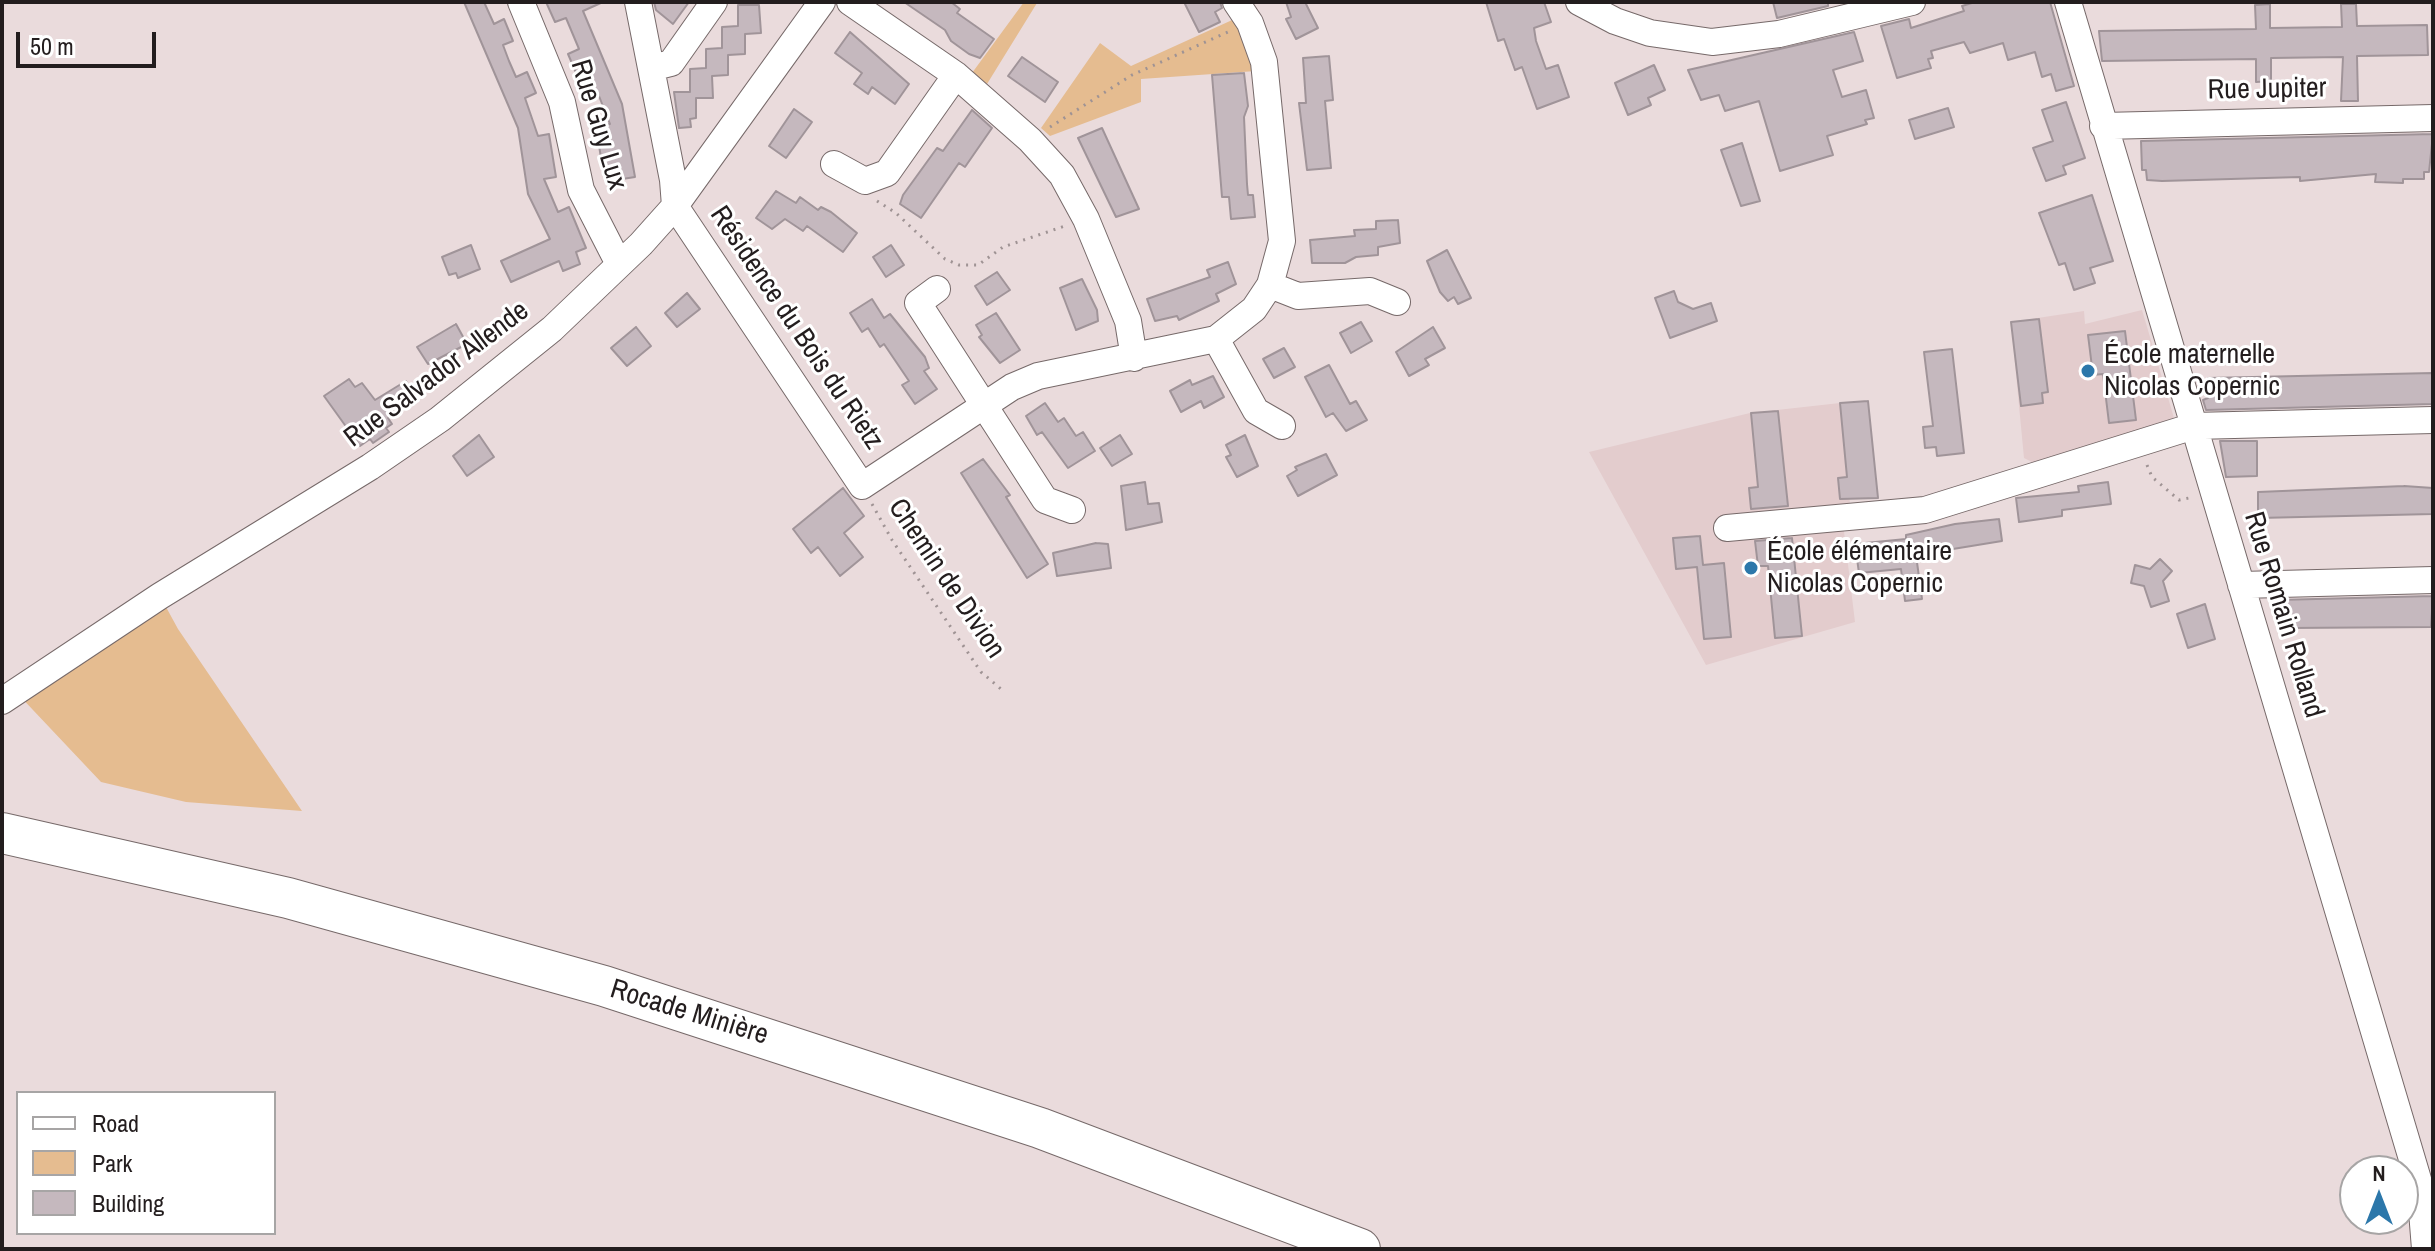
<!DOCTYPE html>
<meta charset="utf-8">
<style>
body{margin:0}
#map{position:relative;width:2435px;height:1251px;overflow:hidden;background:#eadbdc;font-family:"Archivo Narrow",sans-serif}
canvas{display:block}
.frame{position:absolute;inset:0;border:4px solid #231d1e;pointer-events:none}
.legend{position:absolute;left:16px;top:1091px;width:260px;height:144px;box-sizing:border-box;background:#fff;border:2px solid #a7a5a5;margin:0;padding:10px 14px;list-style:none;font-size:24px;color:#231d1e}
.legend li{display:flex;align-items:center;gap:16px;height:40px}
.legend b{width:40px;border:2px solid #a7a5a5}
.north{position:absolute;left:2339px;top:1155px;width:80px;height:80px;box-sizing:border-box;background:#fff;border:2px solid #a7a5a5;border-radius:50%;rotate:0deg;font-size:22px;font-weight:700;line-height:32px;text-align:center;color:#231d1e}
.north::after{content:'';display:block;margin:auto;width:28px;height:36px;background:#2c77aa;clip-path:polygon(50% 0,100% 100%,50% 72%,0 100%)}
.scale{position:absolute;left:16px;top:32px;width:140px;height:36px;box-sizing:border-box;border:4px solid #231d1e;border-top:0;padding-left:10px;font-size:24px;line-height:28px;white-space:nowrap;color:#231d1e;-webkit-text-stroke:6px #fff;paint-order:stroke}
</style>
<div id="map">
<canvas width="2435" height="1251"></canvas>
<div class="frame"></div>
<ul class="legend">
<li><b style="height:10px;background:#fff"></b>Road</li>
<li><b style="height:22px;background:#e5bc90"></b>Park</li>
<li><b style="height:22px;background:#c5b8be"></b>Building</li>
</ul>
<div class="north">N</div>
<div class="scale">50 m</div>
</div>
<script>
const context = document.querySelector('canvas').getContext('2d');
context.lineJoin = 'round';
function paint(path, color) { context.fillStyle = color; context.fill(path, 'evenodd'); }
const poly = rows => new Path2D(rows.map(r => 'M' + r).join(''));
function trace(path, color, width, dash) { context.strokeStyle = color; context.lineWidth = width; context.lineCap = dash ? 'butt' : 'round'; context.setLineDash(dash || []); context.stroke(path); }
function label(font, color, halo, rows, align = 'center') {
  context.font = font + ' "Archivo Narrow",sans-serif'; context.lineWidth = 6; context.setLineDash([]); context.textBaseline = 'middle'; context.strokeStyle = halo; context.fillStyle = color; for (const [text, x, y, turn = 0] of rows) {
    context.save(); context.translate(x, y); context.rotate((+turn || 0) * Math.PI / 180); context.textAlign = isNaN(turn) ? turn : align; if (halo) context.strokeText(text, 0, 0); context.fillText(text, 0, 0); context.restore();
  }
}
paint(poly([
 [2142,310,2174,418,2038,465,2024,458,2011,322,2084,311,2085,324],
 [1840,403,1851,514,1842,515,1855,622,1706,665,1589,452,1750,413]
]), '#e3cccd');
paint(poly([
 [1024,2,1047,2,1037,3,987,84,972,73],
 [1241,16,1256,71,1141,79,1141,102,1050,136,1041,128,1100,43,1131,66],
 [160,596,178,629,302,811,186,802,101,782,16,692]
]), '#e5bc90');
const building = poly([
 [464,2,484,2,494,24,504,19,513,41,503,45,509,61,516,77,527,72,536,93,525,98,538,136,549,134,556,177,544,179,558,212,569,207,586,248,576,252,580,264,563,271,559,261,511,282,501,261,550,239,528,194,518,128,464,2],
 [546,2,603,2,583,11,622,104,635,177,616,180,615,169,603,171,596,126,610,124,597,91,586,96,568,54,579,49,566,18,555,22,546,2],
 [654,2,689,2,673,24,656,10,654,2],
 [904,2,951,2,960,9,957,13,994,39,980,58,969,54,951,41,945,30,904,2],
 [1184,2,1220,2,1222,8,1215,12,1220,22,1199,32,1184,2],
 [1286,2,1305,2,1318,28,1296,39,1286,19,1291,17,1286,2],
 [1486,2,1544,2,1551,22,1534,28,1536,41,1546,69,1558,65,1569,97,1537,109,1522,67,1515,70,1504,39,1498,41,1486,2],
 [1773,2,1828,2,1828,6,1777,18,1773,2],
 [1975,2,2050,2,2074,86,2056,91,2051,74,2042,77,2035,52,2008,60,2003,43,1970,53,1964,42,1931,51,1933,58,1928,59,1931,68,1897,78,1881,26,1909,19,1911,28,1964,11,1962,6,1975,2],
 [2270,4,2270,28,2342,27,2341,4,2356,4,2357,26,2427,25,2428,55,2357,56,2358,101,2341,101,2343,57,2271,58,2271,81,2256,82,2256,59,2102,61,2099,31,2256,29,2255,5,2270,4],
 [738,5,759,5,761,33,745,34,745,54,728,55,728,75,712,76,713,98,696,98,696,118,690,119,691,127,679,128,674,92,690,92,690,69,706,68,706,49,722,48,722,27,738,26,738,5],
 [850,32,909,84,895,104,872,87,868,94,854,84,862,73,835,53,850,32],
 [1854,32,1863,61,1833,70,1842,97,1866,90,1874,118,1865,120,1867,124,1827,136,1833,155,1780,171,1759,101,1725,111,1719,95,1701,100,1688,70,1854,32],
 [1329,56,1333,100,1325,101,1331,168,1307,170,1299,103,1306,103,1303,58,1329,56],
 [1022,57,1058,82,1045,102,1008,76,1022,57],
 [1654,65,1665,90,1648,98,1651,105,1628,115,1615,83,1654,65],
 [1244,73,1248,106,1244,117,1247,184,1248,195,1253,195,1255,217,1231,219,1229,197,1222,197,1212,75,1244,73],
 [2066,102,2085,158,2063,166,2066,174,2046,181,2033,148,2053,141,2042,110,2066,102],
 [1948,108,1954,127,1915,139,1909,120,1948,108],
 [794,109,812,122,786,158,769,146,794,109],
 [972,110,992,128,965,167,959,163,921,218,900,204,903,195,937,148,943,151,972,110],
 [1102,128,1139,209,1116,217,1078,138,1102,128],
 [2433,134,2429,172,2424,172,2424,179,2403,179,2403,183,2375,182,2376,174,2300,181,2300,177,2162,181,2147,180,2146,170,2142,170,2141,141,2433,134],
 [1742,143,1760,201,1741,206,1721,150,1742,143],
 [776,191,796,203,800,197,818,210,821,207,831,212,857,233,843,252,807,226,803,231,785,219,772,229,756,218,776,191],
 [2092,195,2113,261,2090,268,2095,283,2074,290,2065,263,2059,265,2039,213,2092,195],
 [1398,220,1400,243,1378,247,1378,255,1356,257,1345,263,1312,263,1310,240,1355,236,1354,230,1376,229,1376,221,1398,220],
 [471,245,480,269,458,278,456,273,449,275,442,257,471,245],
 [891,245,904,265,886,277,873,257,891,245],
 [1447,250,1471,298,1458,304,1454,297,1448,301,1440,292,1427,261,1447,250],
 [1228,262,1236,284,1216,294,1219,301,1179,320,1177,316,1155,321,1147,299,1210,277,1207,270,1228,262],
 [997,272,1010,290,987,305,975,286,997,272],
 [1082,279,1097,310,1098,321,1076,330,1060,288,1082,279],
 [1674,291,1678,302,1693,309,1711,303,1717,321,1670,338,1655,298,1674,291],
 [687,293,700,309,677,327,665,313,687,293],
 [872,299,884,318,890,314,925,357,929,368,924,371,937,389,915,404,902,385,909,381,884,344,880,347,868,328,862,332,850,313,872,299],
 [996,313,1020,350,1000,363,979,337,982,335,976,325,996,313],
 [2039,319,2048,392,2042,393,2043,403,2021,406,2011,322,2039,319],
 [1361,322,1372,341,1351,353,1340,333,1361,322],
 [456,324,467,344,428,364,417,347,456,324],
 [636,327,651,346,627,366,611,348,636,327],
 [1433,327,1445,348,1425,359,1429,365,1409,376,1396,352,1433,327],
 [2125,331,2136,420,2109,423,2103,374,2093,375,2088,335,2125,331],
 [1284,348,1295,367,1274,378,1263,359,1284,348],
 [1952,349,1964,453,1937,456,1936,447,1925,448,1923,427,1933,426,1924,352,1952,349],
 [1329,365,1350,404,1356,401,1367,420,1346,431,1333,413,1326,417,1305,377,1329,365],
 [2433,373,2433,404,2206,410,2203,400,2208,398,2208,378,2433,373],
 [1213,376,1224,397,1204,408,1201,401,1181,412,1170,391,1190,380,1192,385,1213,376],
 [349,379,355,387,362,383,375,400,406,381,418,401,388,418,392,424,386,428,389,432,373,443,370,439,360,446,324,396,349,379],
 [1868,401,1878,498,1840,499,1838,478,1847,477,1840,403,1868,401],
 [1045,403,1058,422,1064,418,1076,436,1083,432,1095,451,1068,468,1042,432,1037,435,1026,416,1045,403],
 [1778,411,1788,506,1751,509,1749,488,1758,487,1751,413,1778,411],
 [479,435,494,457,467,476,453,456,479,435],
 [1120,435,1132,454,1112,466,1100,448,1120,435],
 [1245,435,1258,466,1237,477,1226,457,1231,455,1226,445,1245,435],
 [2220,441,2257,441,2257,476,2226,477,2220,441],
 [1326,454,1337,475,1298,496,1287,476,1297,470,1295,467,1326,454],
 [983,459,1010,495,1006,497,1048,564,1027,578,961,473,983,459],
 [1145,482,1148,504,1159,503,1162,522,1126,530,1121,486,1145,482],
 [2108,482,2111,504,2062,510,2062,516,2019,522,2016,498,2079,492,2078,486,2108,482],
 [2404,486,2433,488,2433,514,2258,518,2258,492,2404,486],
 [843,488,864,516,844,533,863,557,840,576,818,547,811,553,793,529,843,488],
 [1999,519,2002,541,1916,555,1922,599,1905,601,1901,569,1859,573,1855,544,1906,539,1906,535,1955,524,1999,519],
 [1700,536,1703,565,1724,563,1731,637,1704,639,1697,567,1676,569,1673,538,1700,536],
 [1792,538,1802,636,1775,638,1768,566,1758,566,1755,541,1792,538],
 [1096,543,1108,544,1111,568,1057,576,1053,553,1096,543],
 [2160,559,2172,571,2163,581,2169,601,2151,607,2144,586,2131,583,2135,565,2150,569,2160,559],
 [2433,596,2431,627,2288,628,2287,618,2277,619,2277,600,2433,596],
 [2205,604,2215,639,2188,648,2177,614,2205,604]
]);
paint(building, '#c5b8be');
trace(building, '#a09499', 2);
const minor = poly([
 [521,2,562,102,581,190,619,264],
 [638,2,673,180,675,206,862,486,1012,387,1038,376,1216,339,1254,309,1270,285,1282,241,1264,62,1250,23,1236,2],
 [850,2,956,75,1030,140,1062,175,1086,219,1128,321,1134,358],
 [1579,2,1615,21,1650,33,1712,42,1779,34,1912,2],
 [2068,2,2420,1186,2425,1249],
 [651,68,671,63,714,2],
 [2103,126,2433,118],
 [834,164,865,181,887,173,956,75],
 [1270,285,1298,296,1370,291,1397,302],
 [937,289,918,303,1045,500,1072,510],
 [1216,339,1256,411,1282,426],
 [1727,528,1925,510,2194,426,2433,420],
 [2241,585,2433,580],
 [2,701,160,596,370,467,440,419,552,329,641,244,675,206,822,2]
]);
const highway = poly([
 [2,833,288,898,604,986,1040,1128,1360,1249]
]);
trace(minor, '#766969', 28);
trace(highway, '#766969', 42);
trace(poly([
 [1050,127,1132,75,1230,31],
 [877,201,896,213,945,259,959,265,978,265,1003,247,1065,226],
 [2147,465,2152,477,2179,500,2194,497],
 [872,504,892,540,981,672,1001,689]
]), '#9f9394', 3, [2, 6]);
trace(minor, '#fff', 26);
trace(highway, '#fff', 40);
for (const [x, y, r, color] of [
 [2088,371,8,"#2c77aa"],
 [1751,568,8,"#2c77aa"]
]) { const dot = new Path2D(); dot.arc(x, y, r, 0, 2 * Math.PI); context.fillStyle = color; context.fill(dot); trace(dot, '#fff', 3); }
label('28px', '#231d1e', '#fff', [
 ["Rue Jupiter",2267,90,-1],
 ["Rue Guy Lux",598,125,73],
 ["Résidence du Bois du Rietz",796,328,56],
 ["Rue Salvador Allende",437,375,-37],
 ["Chemin de Divion",946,579,56],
 ["Rue Romain Rolland",2283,615,73],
 ["Rocade Minière",689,1013,17]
]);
label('28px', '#231d1e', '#fff', [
 ["École maternelle",2104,355],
 ["Nicolas Copernic",2104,387],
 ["École élémentaire",1767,552],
 ["Nicolas Copernic",1767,584]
], 'left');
</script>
